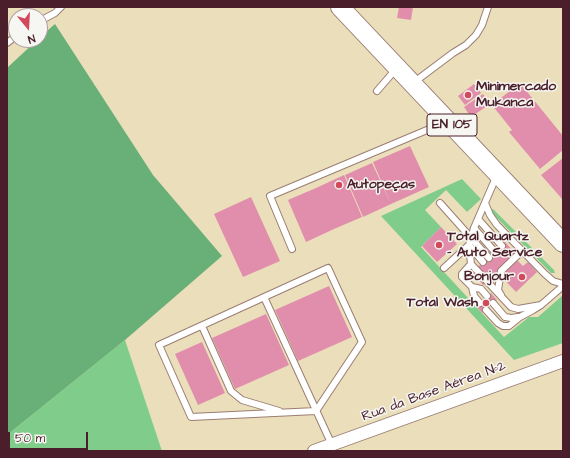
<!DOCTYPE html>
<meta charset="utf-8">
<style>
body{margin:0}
#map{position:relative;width:570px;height:458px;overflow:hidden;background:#ebdebb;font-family:"Architects Daughter",sans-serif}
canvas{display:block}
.frame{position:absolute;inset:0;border:8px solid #4a1f2b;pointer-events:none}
.north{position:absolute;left:8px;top:8px;width:40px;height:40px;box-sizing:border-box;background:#f6f6f2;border:1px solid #b1a0a2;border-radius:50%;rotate:162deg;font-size:11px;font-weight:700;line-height:16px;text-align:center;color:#4a1f2b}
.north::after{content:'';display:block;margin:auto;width:14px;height:18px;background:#d1495b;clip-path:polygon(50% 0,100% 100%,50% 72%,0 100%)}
.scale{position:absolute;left:8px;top:432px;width:80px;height:18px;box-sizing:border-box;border:2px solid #4a1f2b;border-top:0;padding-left:5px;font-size:12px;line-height:14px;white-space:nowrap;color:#4a1f2b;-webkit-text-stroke:3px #f6f6f2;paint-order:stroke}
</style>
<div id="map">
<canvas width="570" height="458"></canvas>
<div class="frame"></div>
<div class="north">N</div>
<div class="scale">50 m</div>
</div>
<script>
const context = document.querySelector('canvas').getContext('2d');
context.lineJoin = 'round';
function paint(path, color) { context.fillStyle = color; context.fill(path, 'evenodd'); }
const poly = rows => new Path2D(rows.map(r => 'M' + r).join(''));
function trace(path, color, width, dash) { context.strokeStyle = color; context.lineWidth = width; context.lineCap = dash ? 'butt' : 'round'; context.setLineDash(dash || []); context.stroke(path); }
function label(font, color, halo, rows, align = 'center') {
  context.font = font + ' "Architects Daughter",sans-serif'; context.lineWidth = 3; context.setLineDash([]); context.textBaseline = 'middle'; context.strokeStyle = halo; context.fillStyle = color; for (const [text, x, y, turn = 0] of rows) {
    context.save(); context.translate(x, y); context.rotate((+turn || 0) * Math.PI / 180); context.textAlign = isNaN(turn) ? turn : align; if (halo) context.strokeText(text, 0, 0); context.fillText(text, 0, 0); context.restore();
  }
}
paint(poly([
 [462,179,481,199,467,212,446,190,425,210,441,227,421,247,504,337,529,317,538,317,563,295,563,343,514,360,381,216],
 [493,209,554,270,555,273,551,273,492,213,491,210],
 [125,340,162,451,7,451,7,435]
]), '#80cd8b');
paint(poly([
 [55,24,153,175,222,256,125,340,7,435,7,68,37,40,40,40,40,37]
]), '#68b077');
paint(poly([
 [399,7,413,7,411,20,397,18],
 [520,83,563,136,563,150,540,169,509,132,512,130,492,105],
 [474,84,481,93,465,105,458,96],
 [483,94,490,104,471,117,464,107],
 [410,146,429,187,391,204,373,162],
 [563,158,563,200,541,175],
 [372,163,391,204,363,217,345,175],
 [344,175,362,217,334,229,316,188],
 [316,188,334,229,306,242,288,200],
 [251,197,280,261,243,277,214,214],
 [441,227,457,244,437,262,422,246],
 [505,242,516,254,514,257,523,266,528,262,537,272,516,292,497,272,483,285,472,272],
 [329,286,352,337,298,361,275,310],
 [491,293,497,300,482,313,476,306],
 [266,314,289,365,235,389,212,338],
 [202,342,225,393,198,405,175,354]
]), '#e08eab');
const service = poly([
 [40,21,55,13,61,7],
 [7,43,16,36],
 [413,83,453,53,466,45,476,35,482,25,488,7],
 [377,91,396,69],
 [497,175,474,228,469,245,471,264,511,307,518,309,541,305],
 [440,203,489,258],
 [485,203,490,215,497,225,545,274,553,281,563,284],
 [478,219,502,246],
 [474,228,495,252],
 [292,249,270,196,446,122],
 [471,264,462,274,462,277,472,287,474,296,480,303],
 [328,268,362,342,316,411,191,417,159,345,328,268],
 [444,268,469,245,483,262],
 [472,287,481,289,487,296],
 [501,295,498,290,501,271,522,251],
 [264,297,332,445],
 [493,303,505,317,511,318,518,317],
 [486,310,498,323,503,326,509,326,520,317,533,310,541,305,563,286],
 [202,326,231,391,242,400,279,411]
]);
const minor = poly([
 [314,451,563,361]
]);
const primary = poly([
 [340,7,563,243]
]);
trace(service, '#9a7e73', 8);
trace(minor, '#9a7e73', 14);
trace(primary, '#9a7e73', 20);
trace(service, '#fff', 6);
trace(minor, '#fff', 12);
trace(primary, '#fff', 18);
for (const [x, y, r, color] of [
 [468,95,4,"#d1495b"],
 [339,185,4,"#d1495b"],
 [439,245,4,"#d1495b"],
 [522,277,4,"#d1495b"],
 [486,303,4,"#d1495b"]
]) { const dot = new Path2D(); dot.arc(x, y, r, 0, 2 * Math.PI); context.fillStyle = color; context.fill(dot); trace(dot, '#f6f6f2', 1.5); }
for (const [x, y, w] of [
 [452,125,50]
]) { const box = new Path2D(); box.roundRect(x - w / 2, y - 11, w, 22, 3); context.fillStyle = '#f6f6f2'; context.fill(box); trace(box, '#4a1f2b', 1); }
label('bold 13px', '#4a1f2b', null, [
 ["EN 105",452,125]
]);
label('bold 14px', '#4a1f2b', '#f6f6f2', [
 ["Minimercado",476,87],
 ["Mukanca",476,103],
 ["Autopeças",347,185],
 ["Total Quartz",447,237],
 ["- Auto Service",447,253],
 ["Bonjour",514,277,"right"],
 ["Total Wash",478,303,"right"]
], 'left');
label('14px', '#4a1f2b', '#f6f6f2', [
 ["Rua da Base Aérea Nº2",434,392,-20]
]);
</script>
